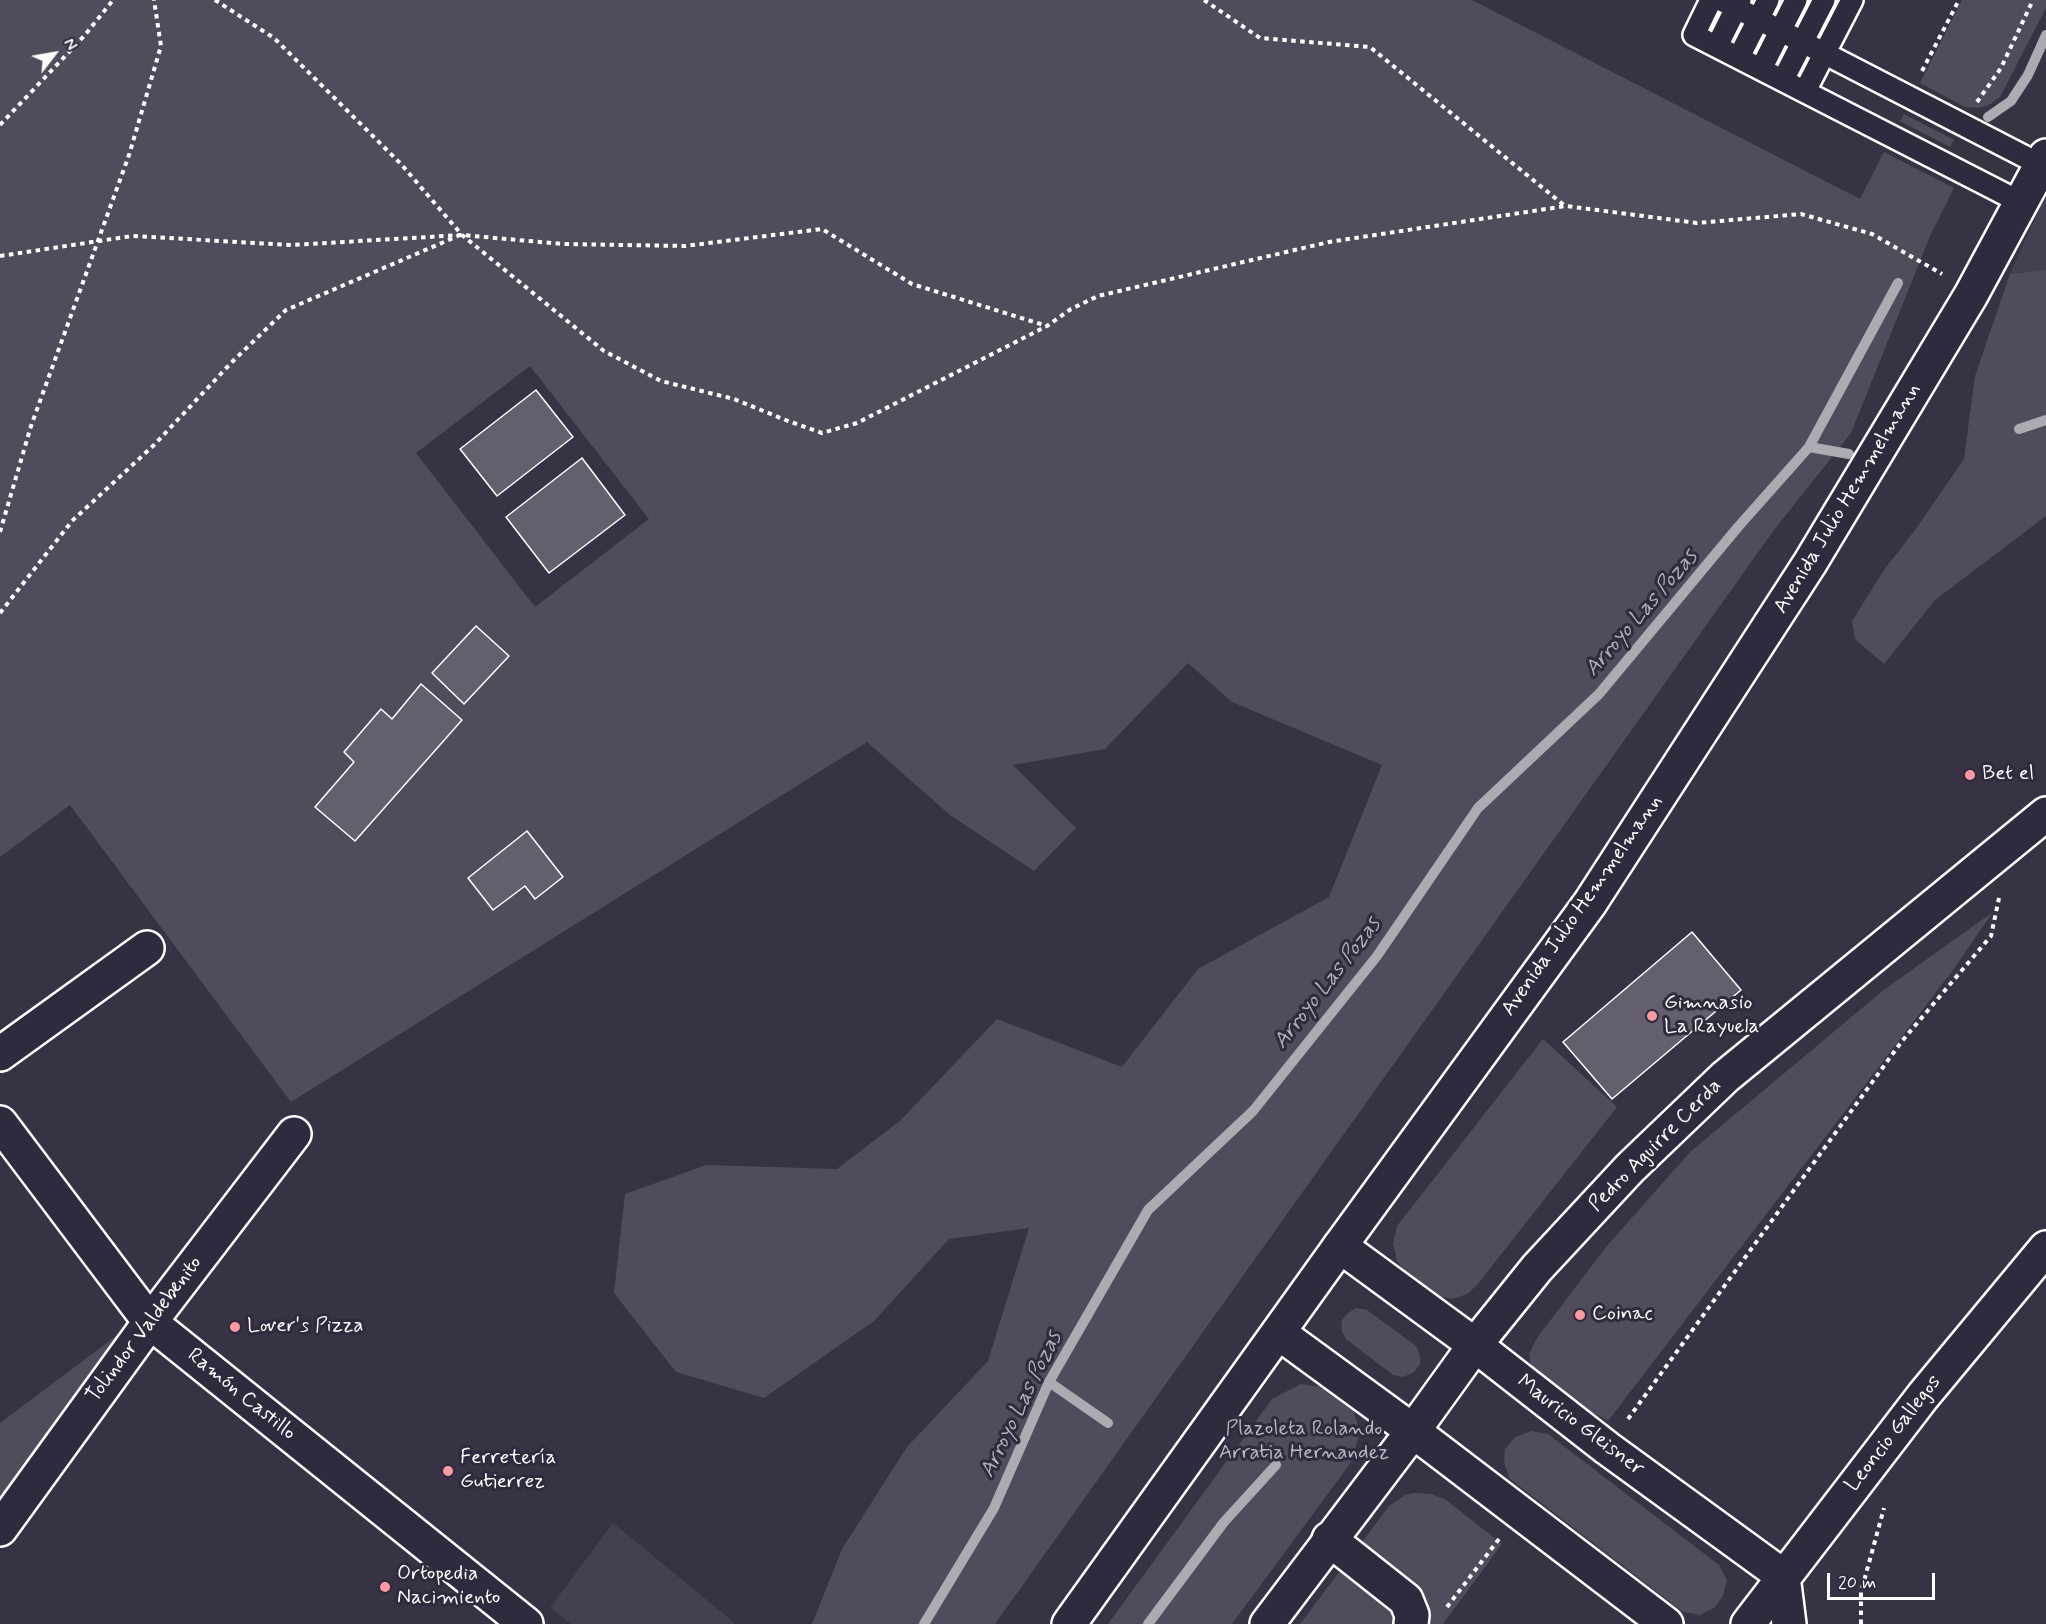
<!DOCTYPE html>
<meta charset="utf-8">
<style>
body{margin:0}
#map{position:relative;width:2046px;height:1624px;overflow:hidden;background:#373345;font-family:Mynerve,sans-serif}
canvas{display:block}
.north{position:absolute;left:24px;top:24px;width:60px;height:60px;-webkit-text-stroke:4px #2f2a3d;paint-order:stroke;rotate:59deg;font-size:16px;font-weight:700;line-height:24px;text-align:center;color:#fff}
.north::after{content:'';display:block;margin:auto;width:21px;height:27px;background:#fff;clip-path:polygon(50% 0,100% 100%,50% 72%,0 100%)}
.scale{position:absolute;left:1827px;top:1573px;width:108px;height:27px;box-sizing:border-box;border:3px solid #fff;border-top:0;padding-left:8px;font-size:18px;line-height:21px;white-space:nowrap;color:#fff;-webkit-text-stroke:4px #2f2a3d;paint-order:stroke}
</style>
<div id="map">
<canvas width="2046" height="1624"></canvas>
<div class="north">N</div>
<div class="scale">20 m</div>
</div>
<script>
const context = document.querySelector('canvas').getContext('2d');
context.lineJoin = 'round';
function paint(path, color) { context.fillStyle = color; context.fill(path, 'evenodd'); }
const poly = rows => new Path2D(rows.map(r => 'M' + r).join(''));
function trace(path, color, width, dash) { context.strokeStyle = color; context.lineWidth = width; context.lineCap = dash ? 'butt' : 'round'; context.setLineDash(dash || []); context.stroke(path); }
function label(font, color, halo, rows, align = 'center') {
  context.font = font + ' Mynerve,sans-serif'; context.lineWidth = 6; context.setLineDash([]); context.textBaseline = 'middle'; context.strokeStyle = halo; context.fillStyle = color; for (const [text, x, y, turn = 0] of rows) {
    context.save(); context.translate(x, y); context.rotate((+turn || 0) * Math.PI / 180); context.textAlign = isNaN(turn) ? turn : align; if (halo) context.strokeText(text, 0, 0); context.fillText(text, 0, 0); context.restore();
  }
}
paint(poly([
 [2046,194,2046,270,2010,274],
 [613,1523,736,1624,571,1624,550,1608]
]), '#444051');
paint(poly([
 [0,0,1472,0,1860,199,1884,152,1954,188,1930,236,1851,433,1774,530,995,1624,812,1624,842,1549,907,1447,988,1361,1029,1228,949,1239,874,1321,764,1398,676,1372,614,1293,625,1194,706,1165,837,1169,901,1120,997,1019,1122,1067,1198,969,1329,897,1382,765,1232,702,1188,663,1105,749,1013,765,1076,828,1034,871,950,815,867,742,291,1102,70,805,0,857],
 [530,366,649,519,535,607,416,453],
 [1962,0,2046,0,2046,8,2000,97,1989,105,1978,108,1965,107,1920,83],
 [1904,114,1954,140,1950,147,1900,121],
 [2046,270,2046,516,1935,600,1884,664,1855,639,1852,621,1884,570,1915,530,1964,459,1975,376,2010,274],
 [1993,912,1953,970,1608,1421,1546,1385,1533,1374,1529,1354,1537,1338,1606,1247,1691,1151,1885,989],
 [1543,1039,1617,1107,1477,1285,1467,1294,1453,1299,1442,1297,1406,1273,1397,1261,1393,1243,1397,1226],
 [1356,1308,1367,1310,1416,1346,1420,1355,1420,1364,1414,1372,1403,1377,1393,1375,1346,1339,1341,1330,1342,1320,1348,1313],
 [124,1330,0,1499,0,1423],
 [1301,1384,1327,1388,1353,1410,1360,1431,1352,1461,1232,1624,1108,1624,1272,1399],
 [1532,1431,1548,1434,1719,1565,1727,1580,1723,1596,1714,1608,1700,1615,1683,1612,1510,1479,1504,1463,1505,1449,1515,1437],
 [1414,1493,1431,1494,1446,1500,1502,1544,1443,1624,1300,1624,1389,1506,1405,1495]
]), '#514c5c');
trace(poly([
 [1988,117,2011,101,2028,75,2046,35],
 [2019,429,2046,420],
 [1809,447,1898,283],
 [1049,1382,1108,1423],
 [924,1624,994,1508,1049,1382,1148,1210,1253,1111,1377,956,1478,808,1599,694,1738,527,1809,447,1849,454],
 [1148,1624,1224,1522,1276,1465]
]), '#adabb2', 10);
const building = poly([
 [536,390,573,437,497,496,460,449,536,390],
 [582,458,625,515,549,573,506,517,582,458],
 [476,626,509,656,464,704,432,673,476,626],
 [421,684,462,720,355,841,315,807,354,762,344,752,381,709,392,719,421,684],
 [527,831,563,877,535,899,525,886,493,910,468,878,527,831],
 [1692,932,1741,990,1612,1099,1563,1042,1692,932]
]);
paint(building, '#635f6d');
trace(building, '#fff', 1.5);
const lane = poly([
 [1711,0,1694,35,2020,202],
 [1721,0,2041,165],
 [1717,46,1740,0],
 [1739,57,1768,0],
 [1761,69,1796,0],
 [1783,80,1824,0],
 [1805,91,1852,0]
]);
const street = poly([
 [0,1054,147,948],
 [0,1123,150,1322,526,1624],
 [1475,1345,1607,1448,1783,1576,1789,1624],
 [1413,1431,1666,1624],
 [0,1529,150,1322,294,1134],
 [1329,1539,1406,1600,1412,1615,1411,1624],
 [1748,1624,1923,1396,2046,1248]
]);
const secondary = poly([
 [1340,1246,1475,1345],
 [1279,1333,1413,1431],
 [1267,1624,1413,1431,1475,1345,1537,1268,1630,1168,1725,1077,2046,814]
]);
const highway = poly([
 [1069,1624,1340,1246,1590,903,1810,563,1971,295,2046,156]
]);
trace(lane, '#fff', 26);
trace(street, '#fff', 38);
trace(secondary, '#fff', 38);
trace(highway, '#fff', 38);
trace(poly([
 [215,0,274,38,401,164,462,235,604,351,661,381,734,399,788,421,822,433,857,423,1047,326,1071,309,1098,296,1329,242,1566,206,1697,223,1801,214,1872,234,1942,274],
 [1204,0,1260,38,1370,47,1565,206],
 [1922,71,1959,0],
 [1977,102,2001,68,2033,0],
 [0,125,85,35,113,0],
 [0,256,132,236,292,245,462,235,563,244,685,246,822,229,912,284,1047,326],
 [0,532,31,426,129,155,161,46,154,0],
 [0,613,72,521,154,445,232,362,286,310,458,236],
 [1628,1419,1902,1041,1991,936,1999,898],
 [1447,1607,1499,1539],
 [1861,1624,1861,1592,1884,1508]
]), '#fff', 4, [4.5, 4.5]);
trace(lane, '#2f2a3d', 21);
trace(street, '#2f2a3d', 33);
trace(secondary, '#2f2a3d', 33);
trace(highway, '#2f2a3d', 33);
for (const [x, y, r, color] of [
 [1970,775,6,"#ff9aa2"],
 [1652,1016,6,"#ff9aa2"],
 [1580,1315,6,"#ff9aa2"],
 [235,1327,6,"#ff9aa2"],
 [448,1471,6,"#ff9aa2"],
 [385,1587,6,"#ff9aa2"]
]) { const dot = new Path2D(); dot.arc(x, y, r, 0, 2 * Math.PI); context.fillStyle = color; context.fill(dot); trace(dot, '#2f2a3d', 2); }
label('21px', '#fff', '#2f2a3d', [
 ["Avenida Julio Hemmelmann",1848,499,-59],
 ["Avenida Julio Hemmelmann",1583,906,-55],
 ["Pedro Aguirre Cerda",1656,1146,-45],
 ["Tolindor Valdebenito",145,1330,-53],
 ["Ramón Castillo",241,1395,39],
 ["Mauricio Gleisner",1580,1426,37],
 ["Leoncio Gallegos",1894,1434,-52]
]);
label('21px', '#fff', '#2f2a3d', [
 ["Bet el",1982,775],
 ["Gimnasio",1664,1004],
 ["La Rayuela",1664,1028],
 ["Coinac",1592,1315],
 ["Lover's Pizza",247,1327],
 ["Ferretería",460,1459],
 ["Gutierrez",460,1483],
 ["Ortopedia",397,1575],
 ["Nacimiento",397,1599]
], 'left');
label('21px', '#b9b7be', '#2f2a3d', [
 ["Plazoleta Rolando",1304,1430],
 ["Arratia Hernandez",1304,1454]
]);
label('italic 22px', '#b4b2b9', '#2f2a3d', [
 ["Arroyo Las Pozas",1642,614,-49],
 ["Arroyo Las Pozas",1328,984,-52],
 ["Arroyo Las Pozas",1022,1405,-64]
]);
</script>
